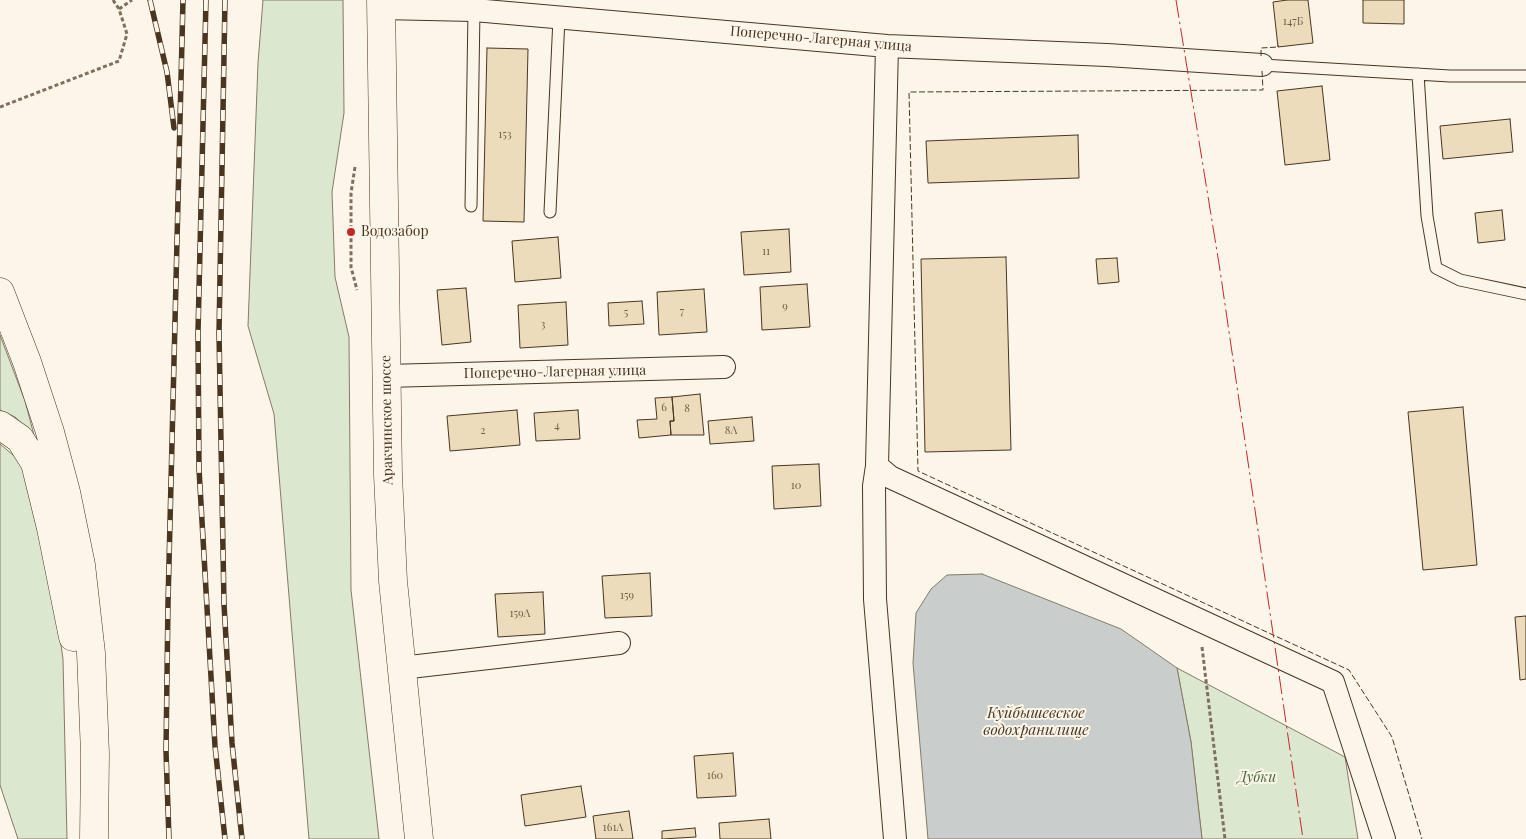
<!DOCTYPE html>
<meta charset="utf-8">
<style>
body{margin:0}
canvas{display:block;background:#fbf6e9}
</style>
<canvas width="1526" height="839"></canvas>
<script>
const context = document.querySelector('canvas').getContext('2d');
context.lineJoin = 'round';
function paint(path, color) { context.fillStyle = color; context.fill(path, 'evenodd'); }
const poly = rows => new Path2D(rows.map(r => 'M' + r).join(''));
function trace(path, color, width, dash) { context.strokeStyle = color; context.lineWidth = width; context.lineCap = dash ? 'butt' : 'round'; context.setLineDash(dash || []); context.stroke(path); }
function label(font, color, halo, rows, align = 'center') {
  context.font = font + ' "Playfair Display",serif'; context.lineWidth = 4; context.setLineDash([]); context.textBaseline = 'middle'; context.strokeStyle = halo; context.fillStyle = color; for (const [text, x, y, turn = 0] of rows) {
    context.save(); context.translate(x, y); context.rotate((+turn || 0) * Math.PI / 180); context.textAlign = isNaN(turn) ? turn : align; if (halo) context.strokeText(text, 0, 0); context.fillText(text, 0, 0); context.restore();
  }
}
const green = poly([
 [263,0,343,0,344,113,332,192,335,277,349,337,351,590,379,839,309,839,274,414,248,326,258,63,263,0],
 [0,335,25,401,34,435,15,417,0,410,0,335],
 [0,444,21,462,53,587,63,659,67,839,18,839,0,785,0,444],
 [1177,668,1345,757,1358,839,1202,839,1191,742,1177,668]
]);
paint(green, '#dce7d0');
trace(green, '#887966', 1);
const water = poly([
 [982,574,1121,629,1177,668,1191,742,1202,839,928,839,913,663,916,613,931,589,947,575,982,574]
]);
paint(water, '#c9cecd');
trace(water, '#887966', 1);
const building = poly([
 [1287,0,1308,0,1313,43,1278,47,1273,2,1287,0],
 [1363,0,1404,0,1404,24,1363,23,1363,0],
 [487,48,528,49,524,222,483,221,487,48],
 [1322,86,1330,160,1285,165,1277,91,1322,86],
 [1510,119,1513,152,1443,159,1440,126,1510,119],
 [1078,135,1079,178,928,183,926,141,1078,135],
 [1502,210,1505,240,1478,243,1475,213,1502,210],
 [789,229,791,272,744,275,741,232,789,229],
 [558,237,561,278,515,282,512,241,558,237],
 [1006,257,1011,450,925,452,921,259,1006,257],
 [1117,258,1119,282,1098,284,1096,259,1117,258],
 [807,284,810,327,762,330,760,287,807,284],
 [466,288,471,342,442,345,437,290,466,288],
 [704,289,707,332,659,335,657,292,704,289],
 [642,301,644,324,609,326,608,303,642,301],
 [566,302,568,345,520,348,518,305,566,302],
 [700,394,704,435,671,435,670,421,674,421,672,397,700,394],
 [672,397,674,421,670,421,671,435,639,438,637,420,657,419,655,398,672,397],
 [1463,407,1477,565,1423,570,1408,412,1463,407],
 [517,410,520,445,450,451,447,416,517,410],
 [578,410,580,439,536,441,534,413,578,410],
 [752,417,754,441,710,444,708,421,752,417],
 [819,464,821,506,774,509,772,466,819,464],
 [650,573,652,616,605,618,602,576,650,573],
 [543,592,545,634,498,637,495,594,543,592],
 [1526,616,1526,679,1520,680,1515,617,1526,616],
 [733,753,736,796,697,798,694,756,733,753],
 [581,786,586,817,525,826,521,795,581,786],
 [629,811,633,839,596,839,593,816,629,811],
 [769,819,771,839,720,839,719,823,769,819],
 [695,828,696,837,662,839,662,831,695,828]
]);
paint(building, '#ecdcbc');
trace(building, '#4a3520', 1);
const lane = poly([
 [1262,65,1450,76,1526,76],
 [1418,74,1427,216,1436,268,1460,280,1526,294],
 [471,206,474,10],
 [550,212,559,18]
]);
const street = poly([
 [381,8,474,10,887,46,1107,55,1262,65],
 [887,46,877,466,874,486,875,599,895,839],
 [386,376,724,367],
 [877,466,890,477,1333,682,1384,839],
 [401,668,619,643]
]);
const secondary = poly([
 [381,0,388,475,393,581,419,839],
 [0,292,27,362,50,432,66,492,81,565,91,653,95,754,94,839],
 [0,425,20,439,35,463,51,528,73,637]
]);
trace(lane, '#4a3520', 13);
trace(street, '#4a3520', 24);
trace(secondary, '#4a3520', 29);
trace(poly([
 [113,0,119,9],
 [0,107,119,61,127,34,119,9,132,0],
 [355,167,351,193,351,267,357,290],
 [1202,647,1225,839]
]), '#7f6f5c', 3, [4, 2.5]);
trace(lane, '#fbf6e9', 11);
trace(street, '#fbf6e9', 22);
trace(secondary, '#fbf6e9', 28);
const rail = poly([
 [150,0,167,72,174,128],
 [206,0,198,332,199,469,215,746,225,839],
 [225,0,219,333,224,604,232,743,242,839],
 [169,839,166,751,168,603,183,0]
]);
trace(rail, '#4a3520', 5.5);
trace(rail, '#fbf6e9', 4, [11]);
trace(poly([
 [1261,56,1261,48,1278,47,1278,45],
 [1262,71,1263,90,909,92,918,471,1349,670,1392,737,1422,839]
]), '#4a3520', 1, [6, 2.5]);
trace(poly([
 [1176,0,1220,270,1303,839]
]), '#c62828', 1, [18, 4, 2.5, 4]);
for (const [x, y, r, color] of [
 [351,232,5,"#c62828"]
]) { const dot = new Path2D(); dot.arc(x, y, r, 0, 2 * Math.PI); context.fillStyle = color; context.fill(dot); trace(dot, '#fbf6e9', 2); }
label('11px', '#725f47', null, [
 ["147Б",1293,22],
 ["153",505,135],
 ["11",766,252],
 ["9",785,307],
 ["7",682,312],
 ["5",626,313],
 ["3",543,325],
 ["6",664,408],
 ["8",687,409],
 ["4",557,426],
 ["2",483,431],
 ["8А",731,431],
 ["10",796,486],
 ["159",627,596],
 ["159А",520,614],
 ["160",715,776],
 ["161А",613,828]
]);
label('14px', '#4a3520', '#fbf6e9', [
 ["Поперечно-Лагерная улица",821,39,5],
 ["Поперечно-Лагерная улица",555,372,-1],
 ["Аракчинское шоссе",387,420,-91]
]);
label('14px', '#4a3520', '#fbf6e9', [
 ["Водозабор",361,232]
], 'left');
label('italic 14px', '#436837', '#fbf6e9', [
 ["Дубки",1257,778]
]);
label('italic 15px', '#4a3520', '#fbf6e9', [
 ["Куйбышевское",1036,713],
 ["водохранилище",1036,730]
]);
</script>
